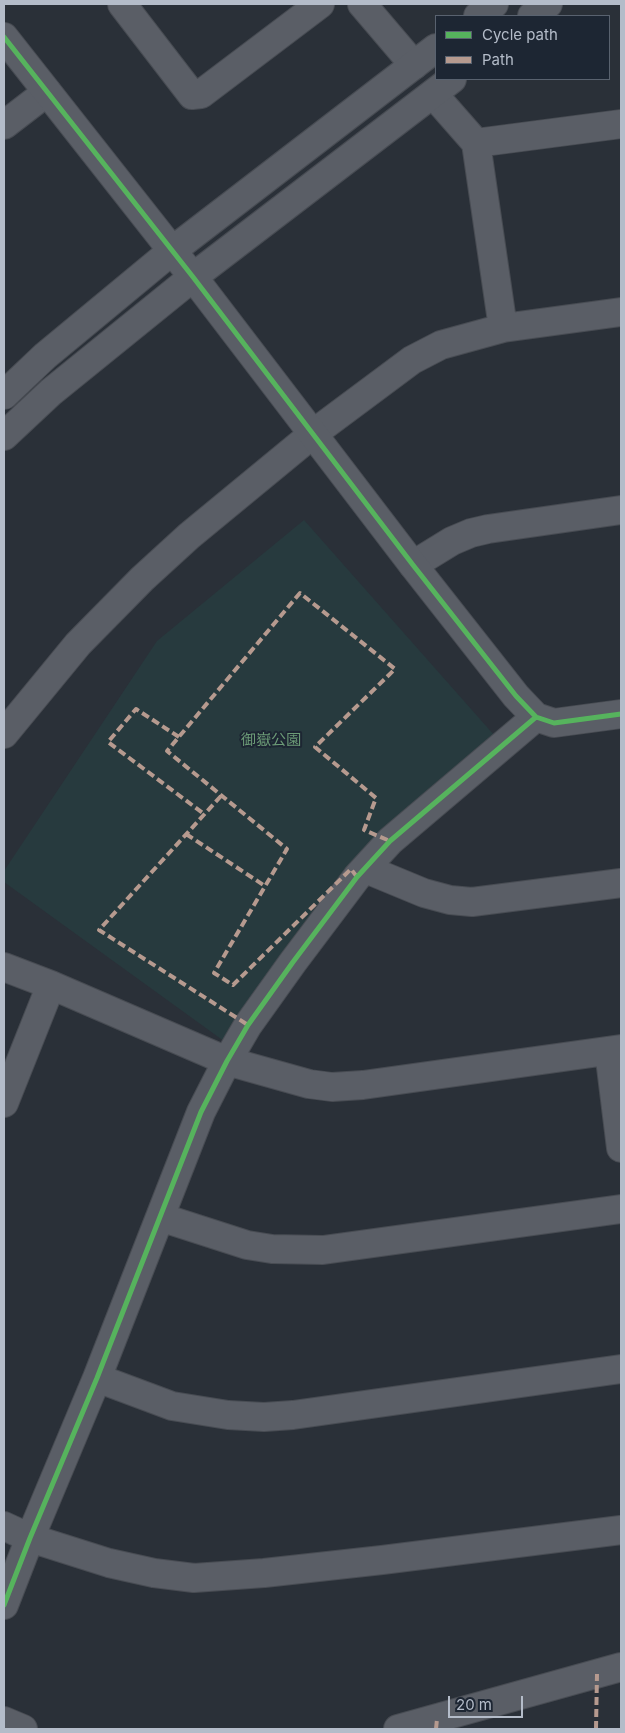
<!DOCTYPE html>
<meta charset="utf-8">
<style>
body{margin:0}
#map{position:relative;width:625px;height:1733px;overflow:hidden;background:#2a3038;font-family:Inter,sans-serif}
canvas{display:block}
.frame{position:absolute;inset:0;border:5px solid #b4bcc9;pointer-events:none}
.legend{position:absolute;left:435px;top:15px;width:175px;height:65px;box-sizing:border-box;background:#1d2633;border:1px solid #59626f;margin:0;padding:6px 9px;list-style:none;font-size:15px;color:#b4bcc9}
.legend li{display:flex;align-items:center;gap:10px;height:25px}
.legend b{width:25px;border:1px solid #59626f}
.scale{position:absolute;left:448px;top:1696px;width:75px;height:22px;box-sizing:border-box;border:2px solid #b4bcc9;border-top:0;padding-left:6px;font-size:15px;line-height:18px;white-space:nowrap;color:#b4bcc9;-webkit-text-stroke:4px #1d2633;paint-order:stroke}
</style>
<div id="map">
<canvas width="625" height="1733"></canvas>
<div class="frame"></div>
<ul class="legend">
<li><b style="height:6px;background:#56b35d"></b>Cycle path</li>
<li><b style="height:6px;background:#b69a8f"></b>Path</li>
</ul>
<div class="scale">20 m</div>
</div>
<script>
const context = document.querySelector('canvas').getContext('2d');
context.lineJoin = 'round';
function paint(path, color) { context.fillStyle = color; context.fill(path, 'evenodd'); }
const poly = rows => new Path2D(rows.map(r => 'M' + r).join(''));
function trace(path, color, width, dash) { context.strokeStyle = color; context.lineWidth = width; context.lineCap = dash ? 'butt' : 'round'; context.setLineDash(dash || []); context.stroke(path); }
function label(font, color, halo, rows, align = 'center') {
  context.font = font + ' Inter,"Noto Sans JP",sans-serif'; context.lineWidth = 4; context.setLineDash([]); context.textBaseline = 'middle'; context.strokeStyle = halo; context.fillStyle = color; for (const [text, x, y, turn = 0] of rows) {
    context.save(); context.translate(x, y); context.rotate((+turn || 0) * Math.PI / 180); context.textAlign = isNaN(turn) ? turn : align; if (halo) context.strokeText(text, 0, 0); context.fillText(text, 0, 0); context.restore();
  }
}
paint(poly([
 [304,520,494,735,228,1044,4,882,4,871,157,641]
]), '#273a3e');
const minor = poly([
 [122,4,192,95,201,94,320,4],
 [362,4,414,65],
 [433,94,476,143,503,328],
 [4,125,47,92],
 [476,143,621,124],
 [413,565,452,541,471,533,488,529,621,510],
 [4,734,78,644,142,579,189,536,314,433,412,360,441,345,503,328,621,312],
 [366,869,424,893,450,900,472,902,621,883],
 [4,967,51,985,227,1061,309,1084,332,1087,363,1085,621,1049],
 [609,1051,621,1148],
 [4,1103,51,985],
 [160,1217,247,1245,272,1249,323,1250,621,1209],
 [97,1378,172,1406,228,1415,264,1417,293,1415,621,1369],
 [4,1526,30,1538,109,1563,154,1573,194,1578,264,1573,382,1560,621,1530],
 [4,1605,30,1538,97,1378,201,1112,227,1061,248,1025,293,962,357,877,390,841,536,717],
 [4,1721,23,1729],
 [398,1729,621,1667]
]);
const tertiary = poly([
 [478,16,494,4],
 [532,16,548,4],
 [4,37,193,277,413,565,516,696,536,717,554,723,621,714],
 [4,395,45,356,173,250,436,48],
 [4,436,51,392,193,277,452,79]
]);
trace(minor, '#484c53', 30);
trace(tertiary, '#484c53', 30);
trace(minor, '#5a5e66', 28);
trace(tertiary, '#5a5e66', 28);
trace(poly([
 [179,737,136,709,108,742,204,814],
 [221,796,99,930,248,1025],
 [186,834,265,886],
 [357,877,351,869,233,985,214,973,287,849,167,751,300,593,395,669,315,747,376,798,364,830,390,841],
 [436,1729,437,1719],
 [596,1729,597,1674]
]), '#b69a8f', 4, [8, 4]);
trace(poly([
 [4,37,193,277,413,565,516,696,536,717,554,723,621,714],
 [4,1605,30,1538,97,1378,201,1112,227,1061,248,1025,293,962,357,877,390,841,536,717]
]), '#56b35d', 5);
label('15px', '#6b9a76', '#1d2633', [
 ["御嶽公園",271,740]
]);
</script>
